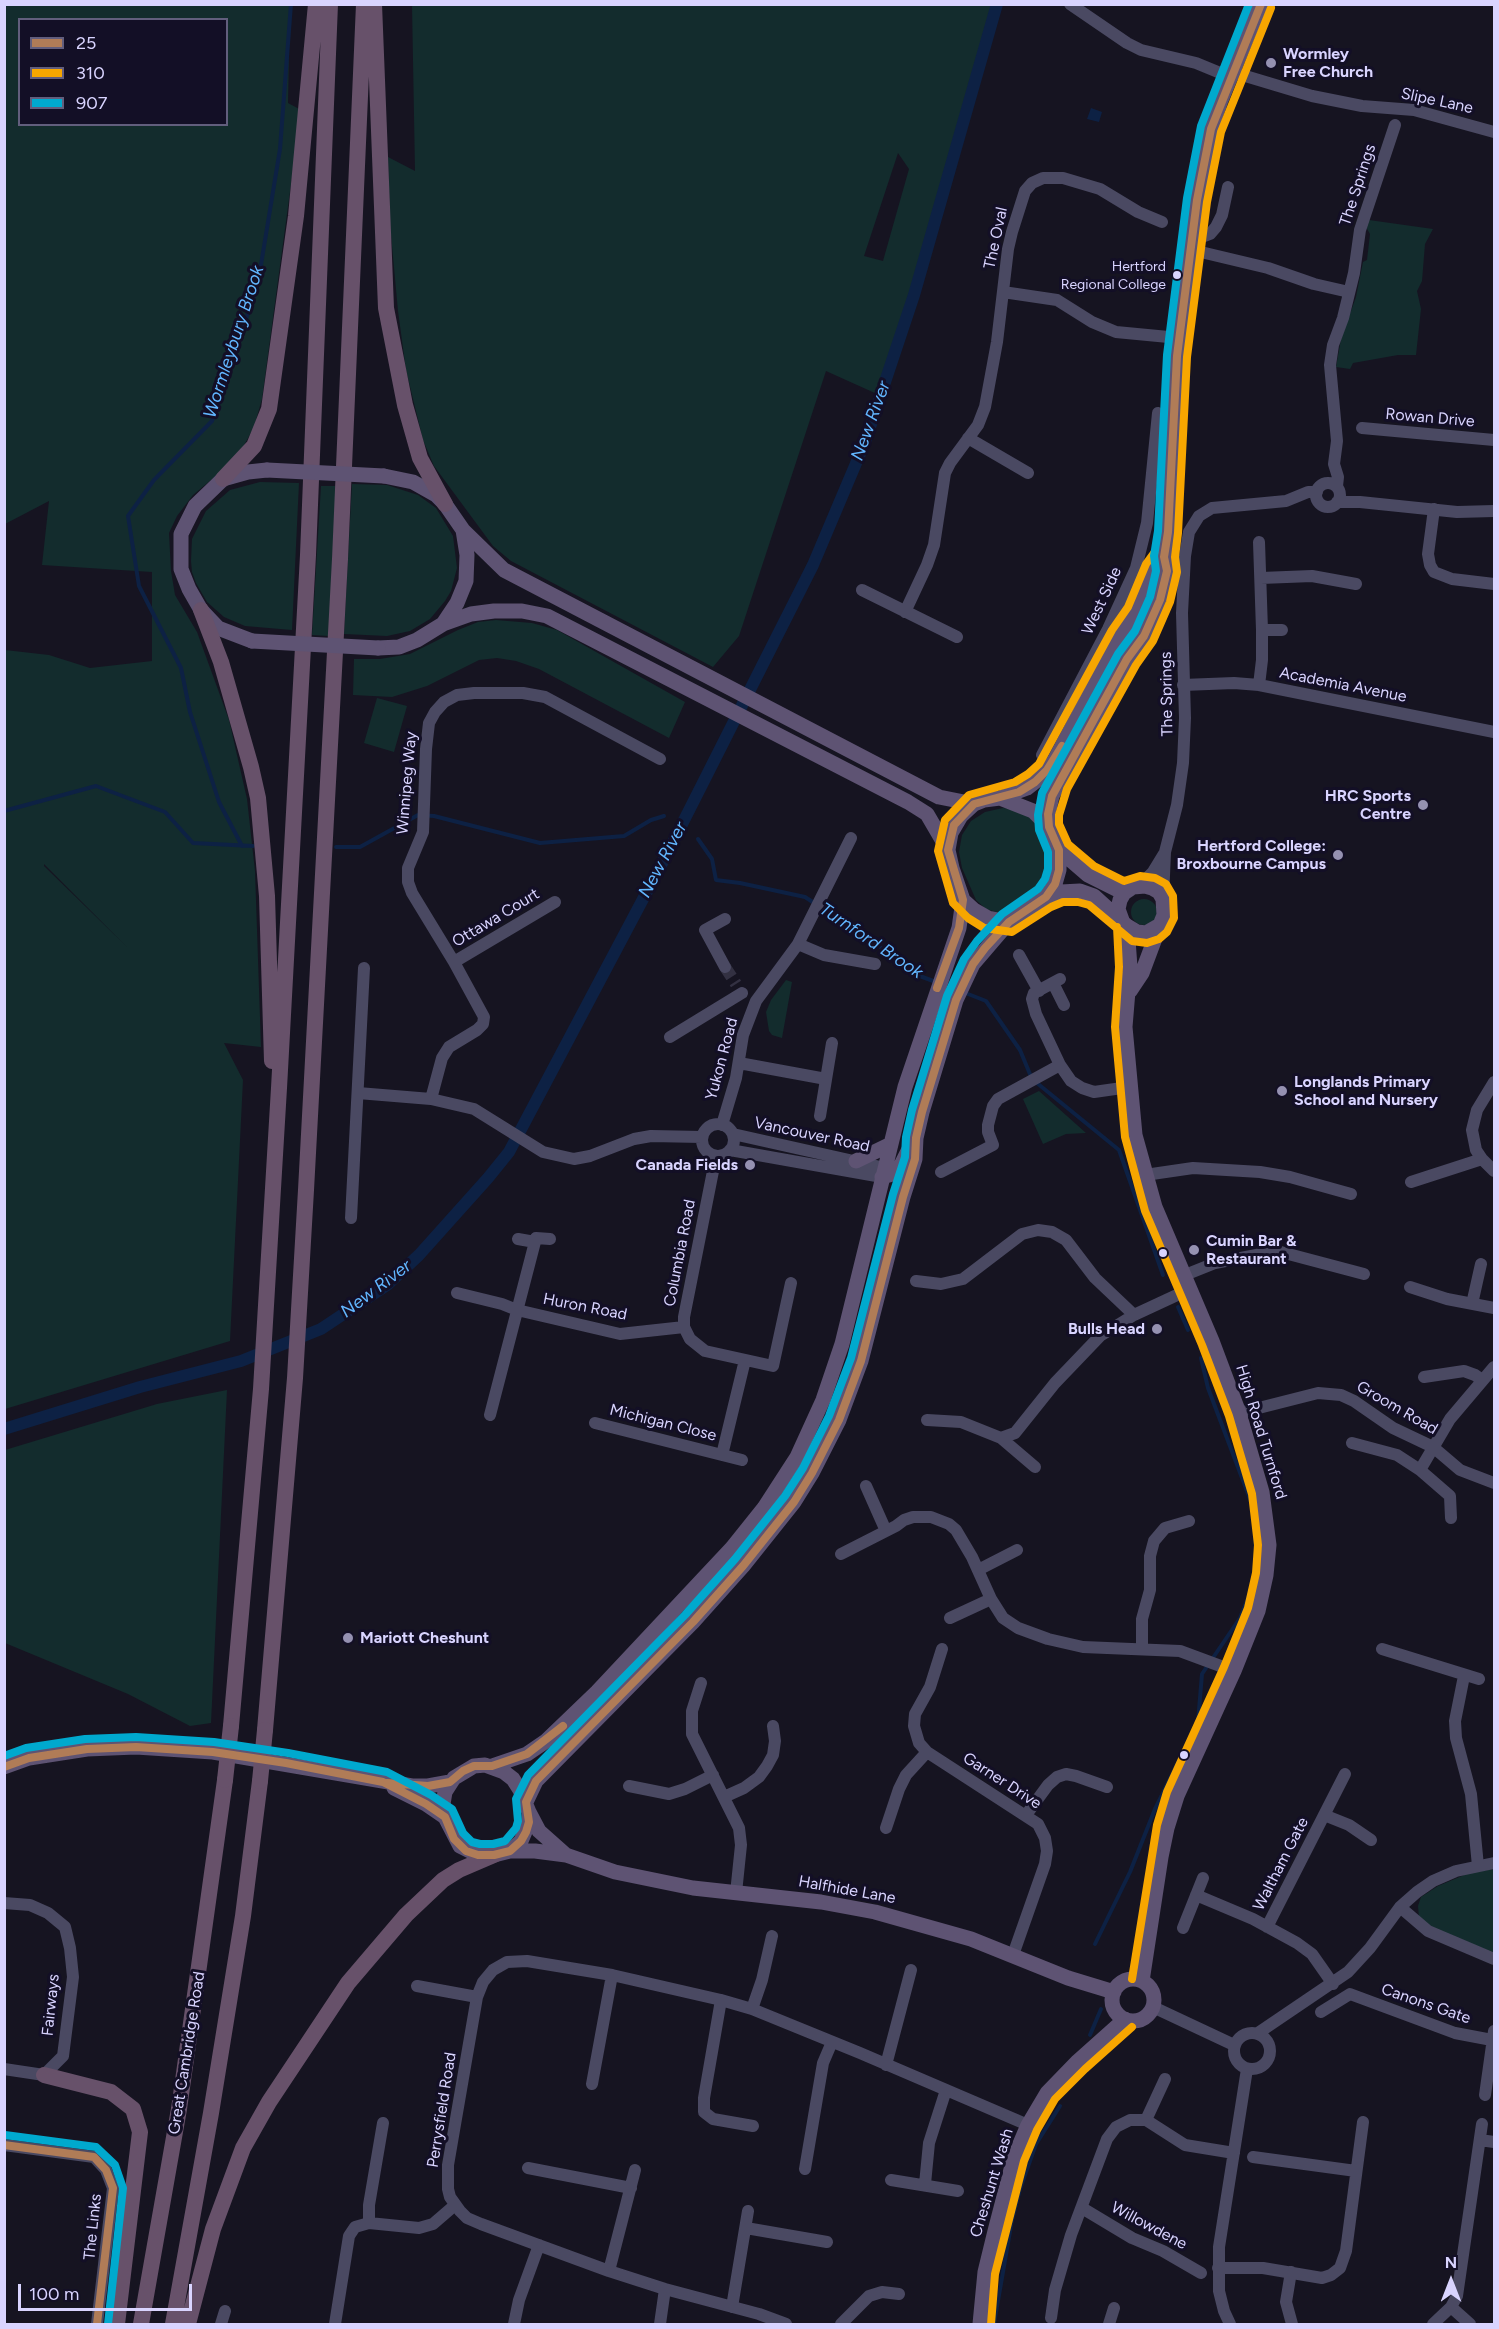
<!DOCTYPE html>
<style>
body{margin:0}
#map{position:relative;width:1499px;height:2329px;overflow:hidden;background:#161421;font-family:Figtree,sans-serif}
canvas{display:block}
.frame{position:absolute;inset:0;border:6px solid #d9d4ff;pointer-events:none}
.legend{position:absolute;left:18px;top:18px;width:210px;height:108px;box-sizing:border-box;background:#130f26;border:2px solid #625e7d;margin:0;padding:8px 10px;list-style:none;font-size:18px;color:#d9d4ff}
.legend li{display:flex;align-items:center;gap:12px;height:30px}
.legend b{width:30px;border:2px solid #625e7d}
.north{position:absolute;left:1421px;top:2251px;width:60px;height:60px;-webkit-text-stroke:4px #130f26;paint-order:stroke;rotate:0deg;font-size:16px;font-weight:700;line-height:24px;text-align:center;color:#d9d4ff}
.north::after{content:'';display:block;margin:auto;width:21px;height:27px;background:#d9d4ff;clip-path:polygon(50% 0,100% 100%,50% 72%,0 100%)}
.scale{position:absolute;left:18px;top:2284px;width:174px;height:27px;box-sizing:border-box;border:3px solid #d9d4ff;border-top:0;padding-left:8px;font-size:18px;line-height:21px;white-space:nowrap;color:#d9d4ff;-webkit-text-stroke:4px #130f26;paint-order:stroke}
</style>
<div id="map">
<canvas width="1499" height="2329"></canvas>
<div class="frame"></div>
<ul class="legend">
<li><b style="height:8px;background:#b07c57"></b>25</li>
<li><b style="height:8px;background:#f7a600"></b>310</li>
<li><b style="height:8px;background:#00a9ce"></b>907</li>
</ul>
<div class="north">N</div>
<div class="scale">100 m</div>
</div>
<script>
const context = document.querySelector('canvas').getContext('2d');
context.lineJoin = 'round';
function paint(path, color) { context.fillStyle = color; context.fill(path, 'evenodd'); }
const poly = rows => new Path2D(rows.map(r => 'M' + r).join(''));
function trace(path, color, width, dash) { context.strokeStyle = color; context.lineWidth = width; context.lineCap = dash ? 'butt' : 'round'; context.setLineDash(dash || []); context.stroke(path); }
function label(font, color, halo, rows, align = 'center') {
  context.font = font + ' Figtree,sans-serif'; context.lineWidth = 6; context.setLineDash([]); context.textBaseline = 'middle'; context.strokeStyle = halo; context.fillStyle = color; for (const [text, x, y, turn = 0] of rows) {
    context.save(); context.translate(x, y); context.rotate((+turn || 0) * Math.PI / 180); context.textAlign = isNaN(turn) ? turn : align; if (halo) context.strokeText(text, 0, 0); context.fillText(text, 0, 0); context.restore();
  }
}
paint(poly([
 [5,5,290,5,288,103,301,110,262,399,254,427,242,449,223,470,193,495,177,516,169,533,171,571,175,595,197,632,229,720,247,799,255,871,261,1047,224,1043,243,1080,230,1341,5,1409,5,650,49,655,90,668,152,661,152,572,42,565,49,501,5,524],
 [20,20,226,20,226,124,20,124],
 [44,864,127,947,44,866],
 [412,5,992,5,925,243,877,394,826,371,739,636,713,667,511,561,493,546,434,466,423,440,406,370,398,311,390,224,388,157,415,171],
 [898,153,909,169,883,261,864,256],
 [1369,220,1433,229,1425,244,1422,281,1417,291,1421,309,1416,355,1398,355,1353,363,1350,369,1336,367,1341,339,1356,297,1363,262,1367,260,1370,234,1366,227],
 [260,482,299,483,292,630,245,626,224,617,207,602,196,583,192,572,191,561,192,539,206,511,230,490],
 [352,484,387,485,418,495,436,508,453,536,457,568,451,591,445,601,430,619,410,631,387,636,344,634],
 [321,486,336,486,329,636,312,635],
 [496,620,532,623,557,630,685,702,669,738,539,669,516,661,497,658,479,660,427,686,392,697,353,695,354,659,380,659,410,654,458,630,478,622],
 [377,698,407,706,394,752,364,743],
 [1003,808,1011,809,1028,816,1034,822,1049,842,1052,861,1050,876,1042,891,1015,910,1000,913,986,909,976,900,962,868,959,852,962,835,971,821,985,812],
 '1131 912a13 13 0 1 1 26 0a13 13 0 1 1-26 0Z',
 [786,980,792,982,782,1038,772,1035,769,1031,766,1012,771,1000],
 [1039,1091,1086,1133,1066,1134,1043,1144,1023,1099],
 [227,1390,211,1723,190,1726,128,1694,5,1643,5,1450,157,1404],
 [1494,1869,1494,1954,1429,1926,1419,1918,1418,1906,1421,1897,1438,1886,1469,1873]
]), '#132c2d');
paint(poly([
 [1091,108,1102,112,1099,122,1087,119]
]), '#0d2144');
trace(poly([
 [4,811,96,786,165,812,193,843,253,846],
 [698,839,712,859,716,880,740,883,805,897,871,940,917,975,936,982],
 [242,846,219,802,190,712,181,668,139,586,128,516,154,480,212,421,258,283,280,149,291,4],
 [336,847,360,847,418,815,434,816,540,843,624,836,651,820,664,816],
 [963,992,986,1001,1020,1050,1032,1079,1119,1150,1163,1275],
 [1178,1307,1188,1330],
 [1095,1944,1130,1872,1155,1809,1198,1722,1202,1674,1240,1618,1253,1586,1256,1551,1253,1507,1208,1388,1201,1358],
 [1090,2035,1101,2009],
 [994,2324,1012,2220,1020,2189,1036,2144,1060,2106]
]), '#0d2144', 4);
trace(poly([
 [4,1429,140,1387,241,1361,321,1329,387,1285,419,1255,488,1178,509,1152,669,850,813,565,865,442,914,295,997,4]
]), '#0d2144', 12);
trace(poly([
 [725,967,736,984]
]), '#333142', 12, [12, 6]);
trace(poly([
 [1070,4,1127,43,1141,50,1196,63,1230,77],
 [1232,72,1312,96,1362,106,1414,110,1494,132],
 [1191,236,1202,237,1210,234,1216,227,1222,215,1228,187],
 [1205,253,1268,268,1314,284,1349,292],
 [1003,292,1057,300,1092,322,1116,332,1179,338],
 [1362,428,1494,440],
 [968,438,1028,473],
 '1316 495a12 12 0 1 1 24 0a12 12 0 1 1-24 0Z',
 [1337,486,1338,477,1334,464,1337,441,1330,365,1333,345,1343,318,1354,273,1360,230,1395,125],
 [1337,502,1360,502,1457,512,1494,511],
 [1434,509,1428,554,1430,565,1434,572,1452,579,1494,584],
 [1259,542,1262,630,1282,630],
 [1261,578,1312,576,1356,584],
 [862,590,957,637],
 [905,612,927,565,934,545,945,473,950,463,978,425,985,407,997,342,1008,249,1012,232,1025,191,1032,183,1043,178,1063,178,1100,189,1138,212,1162,222],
 [1183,685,1234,683,1259,685,1494,732],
 [1259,685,1262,660,1262,630],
 [1042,755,1108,629,1136,568,1147,523,1158,413],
 [1139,886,1153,872,1164,854],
 [1163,899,1165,852,1177,805,1183,763,1185,718,1182,613,1185,556,1189,532,1199,516,1212,508,1286,501,1308,492,1317,492],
 [725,919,705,930,725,967],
 [798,944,824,955,875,964],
 [1019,955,1039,991],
 [454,962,555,902],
 [1060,979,1034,993,1032,999,1036,1014,1060,1065,1071,1081,1082,1088,1094,1092,1129,1087],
 [1053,983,1064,1005],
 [670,1037,742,993],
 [739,1063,826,1079],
 [1494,1082,1477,1110,1472,1130,1476,1150,1482,1159,1494,1171],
 [358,1093,431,1099,474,1109,543,1152,574,1159,590,1156,634,1139,651,1136,702,1137],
 [431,1099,442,1058,449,1047,477,1030,483,1024,484,1017,454,962,412,893,408,882,408,868,423,832,426,749,429,723,435,712,444,702,457,695,474,693,523,693,545,697,660,759],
 [820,1116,832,1043],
 '702 1140a16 16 0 1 1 32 0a16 16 0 1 1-32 0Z',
 [722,1125,736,1078,743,1035,756,1001,798,944,851,838],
 [733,1134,885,1168],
 [730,1150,882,1177],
 [716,1156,684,1317,684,1327,690,1339,705,1351,773,1366,791,1283],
 [941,1172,993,1145,988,1132,988,1125,993,1106,998,1099,1060,1065],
 [1145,1175,1193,1168,1260,1172,1290,1177,1351,1194],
 [1411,1182,1482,1159],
 [351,1218,364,968],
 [518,1239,535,1242],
 [1185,1275,1215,1263,1277,1251,1364,1274],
 [916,1281,941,1284,963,1279,1022,1234,1038,1230,1052,1232,1066,1240,1095,1278,1134,1315],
 [1410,1287,1447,1299,1494,1308],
 [457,1293,502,1304,517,1310,620,1334,684,1327],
 [1472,1304,1481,1264],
 [1424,1377,1464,1371,1475,1375,1482,1380],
 [1239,1413,1318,1393,1341,1395,1354,1401,1393,1428,1433,1447,1460,1470,1494,1483],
 [490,1415,536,1238,550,1239],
 [927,1420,961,1422,1001,1438,1015,1433,1055,1383,1100,1336,1134,1315,1190,1289],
 [595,1423,742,1460],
 [1001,1438,1035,1467],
 [1352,1443,1397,1455,1420,1470,1450,1496,1451,1518],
 [722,1455,745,1360],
 [1420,1470,1450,1419,1494,1367],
 [866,1486,886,1531],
 [841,1554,896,1526,904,1520,913,1517,931,1517,949,1524,956,1530,972,1557,991,1599,1003,1618,1018,1628,1048,1639,1083,1647,1180,1651,1234,1671],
 [978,1570,1017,1550],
 [950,1618,991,1599],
 [942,1649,930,1687,915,1714,914,1726,919,1743,927,1752,1038,1824,1045,1838,1047,1851,1045,1864,1013,1955],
 [1142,1649,1142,1619,1150,1590,1150,1556,1154,1541,1165,1528,1189,1521],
 [1382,1649,1479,1679],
 [1464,1676,1455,1721,1456,1738,1471,1794,1478,1866],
 [701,1683,692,1711,692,1734,739,1828,741,1845,736,1893],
 [629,1786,669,1794,685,1789,713,1775],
 [724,1797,744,1788,759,1777,767,1766,773,1755,775,1741,773,1726],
 [1026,1815,1048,1785,1057,1777,1066,1774,1076,1776,1107,1787],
 [1324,1815,1349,1825,1371,1840],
 [886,1828,899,1789,906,1775,927,1752],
 [1196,1895,1253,1919,1297,1943,1312,1954,1333,1984],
 [4,1903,30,1905,48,1913,65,1927,70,1948,73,1977,63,2056,44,2075,4,2069],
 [1400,1907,1428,1931,1494,1959],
 [1267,1927,1345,1774],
 [1183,1928,1203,1878],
 [417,1986,477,1997],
 [721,2000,704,2098,704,2112,713,2119,753,2126],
 [1153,2007,1234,2045],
 [752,2009,762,1980,772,1936],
 [1321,2012,1350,1994,1455,2033,1492,2040],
 '1234 2051a18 18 0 1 1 36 0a18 18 0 1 1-36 0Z',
 [1258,2033,1348,1972,1370,1948,1400,1907,1417,1892,1433,1881,1456,1871,1494,1863],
 [886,2065,911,1970],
 [592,2084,612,1975],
 [1485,2095,1494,2031],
 [1146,2120,1165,2079],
 [1480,2140,1494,2142],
 [4,2145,94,2157,106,2170,113,2188,97,2324],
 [1253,2157,1356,2171],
 [528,2168,631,2188],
 [805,2169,823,2063,832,2042],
 [891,2180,958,2191],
 [925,2184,929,2143,946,2090],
 [1082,2208,1132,2238,1163,2251,1201,2273],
 [369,2223,369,2205,383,2123],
 [746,2228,827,2242],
 [1218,2268,1263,2268,1322,2278,1331,2275,1340,2268,1346,2251,1363,2122],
 [609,2271,635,2170],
 [1291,2272,1286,2302,1292,2324],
 [732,2307,748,2211],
 [1451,2307,1470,2324],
 [1051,2318,1055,2290,1071,2235,1107,2139,1116,2127,1130,2120,1146,2120,1185,2145,1234,2153],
 [221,2324,225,2311],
 [335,2324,349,2236,355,2227,369,2223,419,2228,433,2224,455,2205],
 [514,2324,519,2300,539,2245],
 [660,2324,665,2289],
 [786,2324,759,2314,665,2289,609,2271,481,2224,467,2218,460,2211,450,2197,448,2189,448,2165,477,1997,483,1982,493,1970,507,1962,527,1961,612,1975,721,2000,752,2009,860,2053,1028,2125],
 [841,2324,869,2296,882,2292,899,2294],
 [1109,2324,1114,2308],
 [1230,2324,1224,2311,1219,2291,1219,2247,1247,2069],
 [1433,2324,1451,2307,1457,2296,1482,2124]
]), '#4a4962', 12);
trace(poly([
 [463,530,504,570,939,797,974,804],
 [443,624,471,614,494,611,522,611,547,616,908,802,927,814,948,850],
 [252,641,218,628,201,610,189,589,181,569,181,534,195,506,223,479,248,472,267,470],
 [378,648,399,647,417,640,443,624,457,603,466,581,467,555,463,530,445,504,436,495,413,482,384,476],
 [1000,798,1033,811,1049,827,1059,850,1059,870,1055,884,1046,897,1009,922,988,918,974,910,963,900,952,868,948,850,951,833,961,816,974,804,984,800,1000,798],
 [1000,798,1027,788,1041,777,1054,761,1121,635,1137,612,1156,568,1164,557],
 [1049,827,1048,814,1052,796,1127,659,1144,636,1160,600,1167,571,1164,557,1168,532,1177,356,1197,200,1211,129,1221,100,1261,4],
 [1059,850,1088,875,1124,893],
 [1046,897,1061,892,1080,891,1094,896,1127,926,1137,932,1146,933,1160,925,1164,915,1163,899,1159,892,1152,888,1145,886,1133,887,1124,893,1120,900,1118,909,1122,920],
 [1127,926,1130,967,1125,1027,1135,1135,1155,1207,1212,1341,1239,1413,1262,1492,1269,1545,1266,1575,1258,1611,1234,1671,1177,1796,1167,1828,1161,1857,1142,1981],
 [1130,991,1142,973,1160,925],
 [856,1161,891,1144],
 [882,1177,892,1174,901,1165,911,1145],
 [485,1765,504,1772,513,1779,520,1790,529,1812,529,1822,521,1841,510,1851,494,1855,478,1855,460,1846,445,1817,443,1804,445,1792,454,1778,474,1766,485,1765],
 [492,1766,527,1754,546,1741,597,1692,732,1548,764,1508,797,1457,823,1400,842,1344,905,1087,959,928,963,900],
 [4,1767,29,1758,87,1749,136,1747,213,1752,412,1786,428,1786,450,1782],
 [394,1788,426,1804,445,1817],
 [526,1802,536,1781,693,1622,743,1566,794,1502,812,1473,839,1420,861,1361,903,1197,915,1159,916,1138,922,1112,956,1000,973,964,1009,922],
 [529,1812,539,1831,566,1855],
 [510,1851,535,1851,566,1855,615,1872,693,1888,821,1902,875,1912,971,1939,1068,1978,1114,1992],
 '1112 2000a21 21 0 1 1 42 0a21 21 0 1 1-42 0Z',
 [980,2324,985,2272,995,2231,1014,2158,1028,2125,1047,2093,1078,2061,1125,2019]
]), '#5e5373', 15);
trace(poly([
 [374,4,386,308,405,405,420,458,445,504],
 [223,479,254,446,269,409,296,216,316,4],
 [201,610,221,662,251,767,258,798,267,896,272,1061],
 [231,1726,261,1389,279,1088,308,555,330,4],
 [265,1730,295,1378,306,1190,340,559,364,4],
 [44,2075,111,2092,133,2109,140,2132,117,2324],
 [141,2324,179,2109,225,1780],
 [173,2324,211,2113,243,1916,260,1781],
 [188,2324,213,2229,243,2148,269,2102,348,1983,406,1915,443,1880,459,1870,494,1855]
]), '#67516a', 16);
trace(poly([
 [267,470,384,476],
 [252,641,378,648]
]), '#5e5373', 15);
trace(poly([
 [225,1780,231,1726],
 [260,1781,265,1730]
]), '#67516a', 16);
trace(poly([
 [937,988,959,928,963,900,948,850,954,825,974,804,1019,792,1035,782,1047,770,1062,746],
 [4,1767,29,1758,87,1749,136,1747,213,1752,286,1763,383,1782,426,1804,445,1817,454,1839,466,1851,478,1855,494,1855,510,1851,521,1841,526,1832,529,1822,526,1802,536,1781,693,1622,743,1566,794,1502,812,1473,839,1420,861,1361,903,1197,915,1159,916,1138,922,1112,956,1000,973,964,985,948,1009,922,1046,897,1055,884,1059,870,1059,850,1049,827,1048,814,1052,796,1127,659,1144,636,1160,600,1167,571,1164,557,1168,532,1177,356,1197,200,1211,129,1261,4],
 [387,1783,428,1786,450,1782,463,1771,474,1766,492,1766,527,1754,563,1726],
 [4,2145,94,2157,106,2170,113,2188,97,2324]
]), '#b07c57', 8);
trace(poly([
 [1154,553,1146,564,1128,607,1112,630,1039,764,1028,774,1015,782,969,795,945,820,938,851,953,903,968,918,984,928,1012,932,1051,907,1063,902,1078,902,1089,905,1132,941,1147,943,1159,939,1167,932,1174,918,1173,896,1166,884,1155,878,1140,876,1124,881,1094,866,1068,844,1059,824,1059,815,1067,789,1136,665,1153,641,1170,602,1177,572,1175,557,1178,533,1187,357,1207,202,1221,132,1271,8],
 [1117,927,1119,967,1115,1027,1125,1137,1145,1211,1202,1345,1229,1416,1252,1494,1258,1545,1256,1573,1248,1608,1224,1667,1167,1792,1157,1825,1132,1979],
 [991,2324,995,2274,1024,2161,1037,2130,1055,2099,1085,2069,1132,2027]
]), '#f7a600', 8);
trace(poly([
 [4,1756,26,1748,85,1739,136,1737,214,1742,288,1753,387,1772,431,1795,452,1809,463,1833,472,1842,480,1844,493,1844,505,1841,516,1828,518,1821,516,1799,528,1775,685,1615,735,1559,785,1496,803,1468,829,1416,851,1358,893,1194,905,1157,906,1137,912,1110,947,996,964,959,977,941,1002,914,1038,889,1045,879,1048,869,1048,852,1039,830,1038,815,1042,793,1118,654,1135,631,1150,597,1156,571,1154,556,1158,531,1167,355,1187,198,1201,126,1249,4],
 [5,2135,96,2147,115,2165,123,2188,108,2324]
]), '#00a9ce', 8);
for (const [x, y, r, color] of [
 [1271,63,6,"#9591b1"],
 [1177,275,5,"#d9d4ff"],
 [1423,805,6,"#9591b1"],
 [1338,855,6,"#9591b1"],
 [1282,1091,6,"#9591b1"],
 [750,1165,6,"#9591b1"],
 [1194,1250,6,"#9591b1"],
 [1163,1253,5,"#d9d4ff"],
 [1157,1329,6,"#9591b1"],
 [348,1638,6,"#9591b1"],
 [1184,1755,5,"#d9d4ff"]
]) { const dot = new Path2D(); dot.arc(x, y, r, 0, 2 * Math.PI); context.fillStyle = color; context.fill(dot); trace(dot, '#130f26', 2); }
label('14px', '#d9d4ff', '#130f26', [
 ["Hertford",1166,267],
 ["Regional College",1166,285]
], 'right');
label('bold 16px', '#d9d4ff', '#130f26', [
 ["Wormley",1283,54],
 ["Free Church",1283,72],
 ["HRC Sports",1411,796,"right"],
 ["Centre",1411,814,"right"],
 ["Hertford College:",1326,846,"right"],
 ["Broxbourne Campus",1326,864,"right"],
 ["Longlands Primary",1294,1082],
 ["School and Nursery",1294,1100],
 ["Canada Fields",738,1165,"right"],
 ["Cumin Bar &",1206,1241],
 ["Restaurant",1206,1259],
 ["Bulls Head",1145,1329,"right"],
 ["Mariott Cheshunt",360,1638]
], 'left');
label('16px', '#d9d4ff', '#130f26', [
 ["Slipe Lane",1437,101,12],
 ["The Springs",1358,185,-72],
 ["The Oval",996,238,-78],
 ["Rowan Drive",1430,418,5],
 ["West Side",1102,601,-65],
 ["Academia Avenue",1343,685,11],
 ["The Springs",1167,694,-91],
 ["Winnipeg Way",407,783,-85],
 ["Ottawa Court",496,918,-31],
 ["Yukon Road",722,1059,-75],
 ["Vancouver Road",812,1135,12],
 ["Columbia Road",680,1253,-79],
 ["Huron Road",585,1307,11],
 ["Groom Road",1397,1408,30],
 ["Michigan Close",663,1423,14],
 ["High Road Turnford",1261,1432,73],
 ["Garner Drive",1002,1781,33],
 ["Waltham Gate",1281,1864,-63],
 ["Halfhide Lane",847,1890,10],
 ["Canons Gate",1426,2004,19],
 ["Fairways",51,2005,-84],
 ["Great Cambridge Road",187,2053,-81],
 ["Perrysfield Road",442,2110,-81],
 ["Cheshunt Wash",992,2183,-73],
 ["Willowdene",1149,2226,28],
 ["The Links",93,2227,-84]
]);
label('italic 18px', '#62b6ff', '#130f26', [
 ["Wormleybury Brook",234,342,-72],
 ["New River",871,421,-70],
 ["New River",663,860,-62],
 ["Turnford Brook",871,941,34],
 ["New River",376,1289,-37]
]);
</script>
